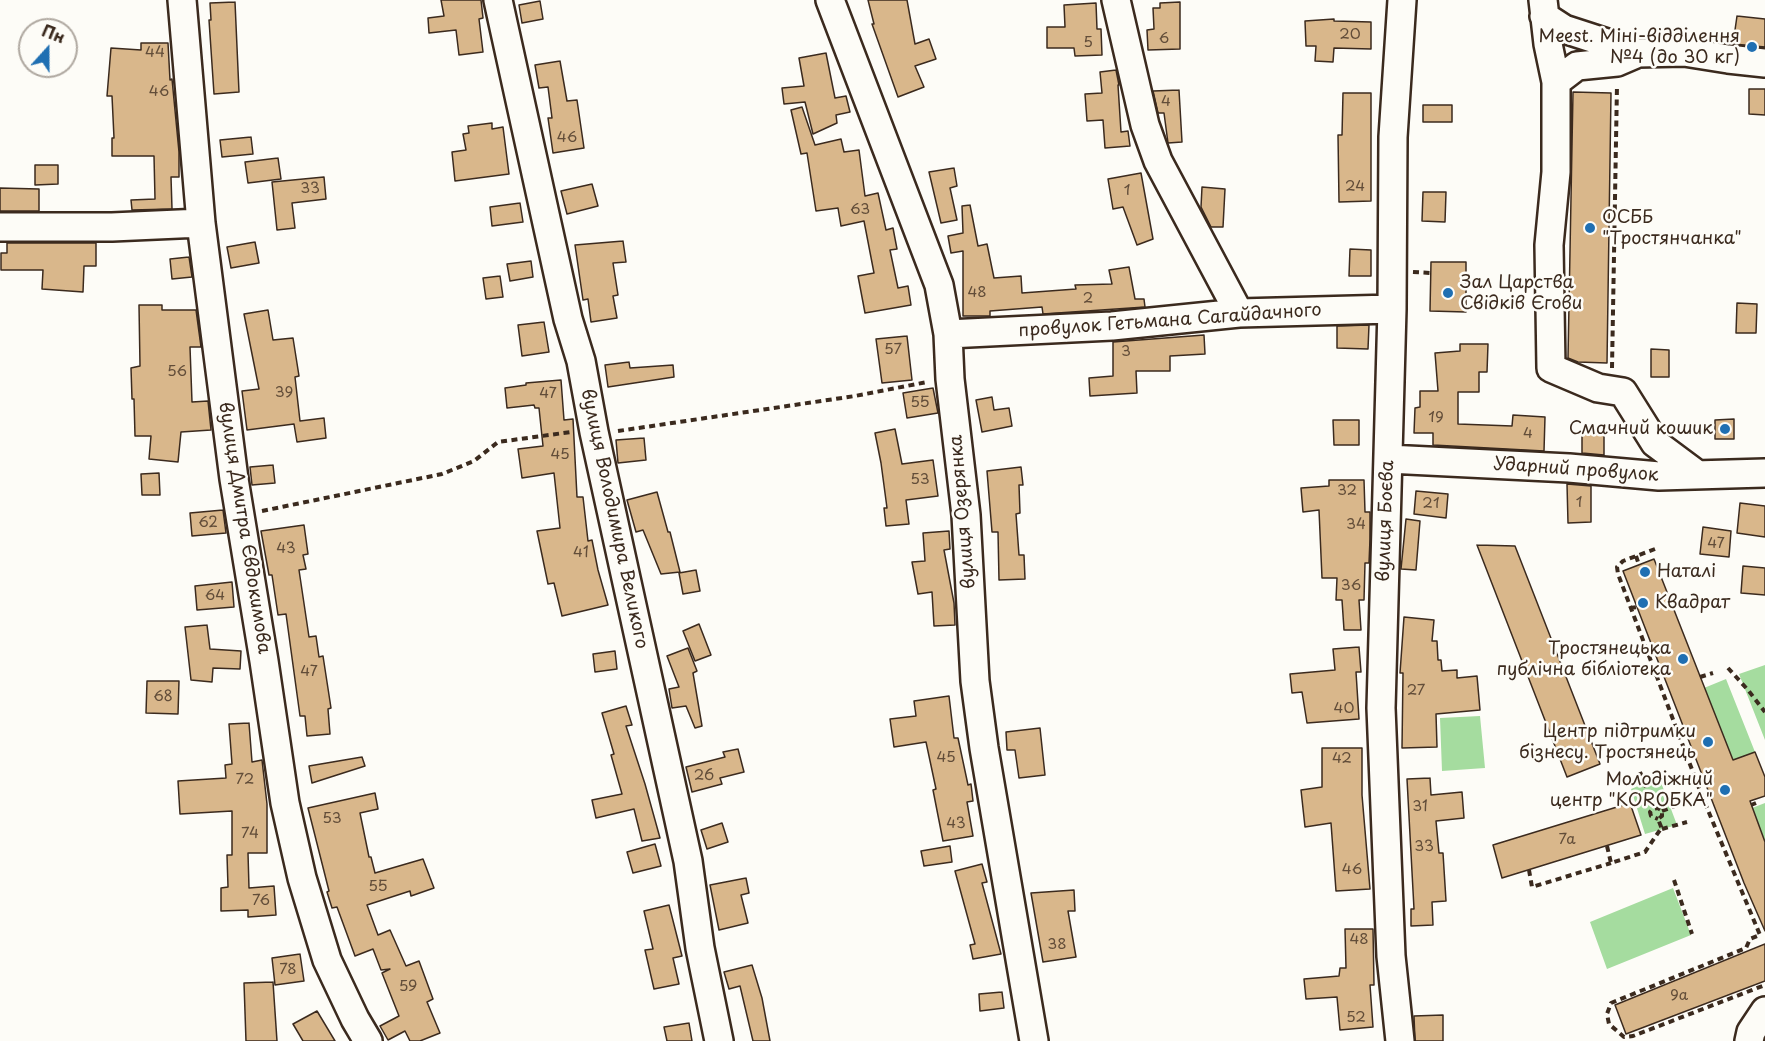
<!DOCTYPE html>
<meta charset="utf-8">
<style>
body{margin:0}
#map{position:relative;width:1765px;height:1041px;overflow:hidden;background:#fdfcf7;font-family:"Playpen Sans",sans-serif}
canvas{display:block}
.north{position:absolute;left:18px;top:18px;width:60px;height:60px;box-sizing:border-box;background:#fdfcf7;border:2px solid #afa8a0;border-radius:50%;rotate:21deg;font-size:16px;font-weight:700;line-height:24px;text-align:center;color:#3b2a1e}
.north::after{content:'';display:block;margin:auto;width:21px;height:27px;background:#1f6fb2;clip-path:polygon(50% 0,100% 100%,50% 72%,0 100%)}
</style>
<div id="map">
<canvas width="1765" height="1041"></canvas>
<div class="north">Пн</div>
</div>
<script>
const context = document.querySelector('canvas').getContext('2d');
context.lineJoin = 'round';
function paint(path, color) { context.fillStyle = color; context.fill(path, 'evenodd'); }
const poly = rows => new Path2D(rows.map(r => 'M' + r).join(''));
function trace(path, color, width, dash) { context.strokeStyle = color; context.lineWidth = width; context.lineCap = dash ? 'butt' : 'round'; context.setLineDash(dash || []); context.stroke(path); }
function label(font, color, halo, rows, align = 'center') {
  context.font = font + ' "Playpen Sans",sans-serif'; context.lineWidth = 5; context.setLineDash([]); context.textBaseline = 'middle'; context.strokeStyle = halo; context.fillStyle = color; for (const [text, x, y, turn = 0] of rows) {
    context.save(); context.translate(x, y); context.rotate((+turn || 0) * Math.PI / 180); context.textAlign = isNaN(turn) ? turn : align; if (halo) context.strokeText(text, 0, 0); context.fillText(text, 0, 0); context.restore();
  }
}
paint(poly([
 [1765,665,1765,740,1739,674],
 [1726,679,1755,752,1733,760,1704,688],
 [1480,716,1485,768,1442,771,1440,718],
 [1659,777,1677,825,1645,834,1631,789],
 [1765,803,1765,842,1752,808],
 [1673,888,1691,935,1607,969,1590,922]
]), '#a5dc9f');
const building = poly([
 [441,0,481,0,483,18,479,19,483,52,459,55,456,30,429,33,428,18,444,16,441,0],
 [868,0,907,0,915,44,929,39,936,59,915,66,924,87,898,97,872,24,874,24,868,0],
 [540,1,543,19,522,23,519,5,540,1],
 [235,2,239,92,214,94,209,20,211,20,210,3,235,2],
 [1180,2,1180,49,1148,50,1147,30,1154,29,1153,8,1160,8,1160,3,1180,2],
 [1096,3,1097,29,1101,29,1102,55,1075,56,1074,48,1047,48,1047,27,1065,27,1064,5,1096,3],
 [1737,16,1765,19,1765,47,1733,44,1737,16],
 [1334,19,1334,21,1371,22,1371,49,1334,48,1333,62,1315,61,1316,46,1306,46,1305,21,1334,19],
 [141,43,168,43,170,80,172,79,179,152,179,177,171,177,172,209,132,210,131,200,155,199,154,156,112,156,112,138,114,138,112,96,107,96,111,48,141,50,141,43],
 [826,53,835,98,846,96,850,112,836,115,837,123,813,134,805,102,784,104,782,88,804,86,799,58,826,53],
 [560,61,567,101,577,100,584,148,553,153,548,118,552,118,548,87,539,88,535,65,560,61],
 [1116,70,1119,85,1118,85,1121,132,1128,131,1130,146,1105,148,1103,120,1087,121,1085,94,1102,93,1100,72,1116,70],
 [1749,89,1765,89,1765,115,1749,114,1749,89],
 [1179,90,1182,142,1168,143,1164,113,1158,113,1153,91,1179,90],
 [1573,92,1611,93,1607,363,1578,362,1568,358,1573,92],
 [1343,93,1371,93,1371,201,1339,202,1338,135,1342,135,1343,93],
 [1423,105,1452,105,1452,122,1423,122,1423,105],
 [802,107,815,145,841,139,844,152,859,150,865,196,878,193,886,230,893,228,897,249,890,250,898,288,908,286,911,305,865,313,858,276,874,273,864,221,841,226,838,208,816,211,807,153,801,154,791,110,802,107],
 [492,123,492,129,503,127,509,174,455,181,452,152,466,150,463,134,469,133,468,126,492,123],
 [251,137,253,154,222,157,220,140,251,137],
 [278,158,281,179,248,183,245,162,278,158],
 [35,165,58,165,58,184,35,185,35,165],
 [954,168,957,186,950,188,957,220,941,223,929,172,954,168],
 [1141,173,1153,239,1137,245,1123,207,1113,209,1108,179,1141,173],
 [324,177,326,199,292,203,295,228,277,230,272,182,324,177],
 [592,184,598,206,567,214,561,191,592,184],
 [1202,187,1225,189,1223,227,1211,227,1201,207,1202,187],
 [0,188,39,189,39,211,0,211,0,188],
 [1423,192,1446,192,1445,222,1422,221,1423,192],
 [520,203,523,222,492,226,490,207,520,203],
 [970,205,978,246,987,244,994,278,1021,276,1022,293,1076,289,1075,285,1112,284,1109,270,1129,267,1135,299,1144,299,1145,307,1043,314,1042,307,990,311,990,316,963,316,963,251,951,253,948,236,963,233,962,206,970,205],
 [623,241,626,262,613,263,618,295,613,296,617,318,591,322,588,299,583,300,575,245,623,241],
 [255,242,259,263,231,268,227,247,255,242],
 [7,243,96,243,96,266,84,266,83,292,42,289,43,270,1,270,1,253,7,253,7,243],
 [1350,249,1371,250,1371,276,1349,276,1350,249],
 [189,257,192,277,172,279,170,259,189,257],
 [531,261,533,277,510,281,507,264,531,261],
 [1431,262,1466,262,1466,312,1430,311,1431,262],
 [500,276,503,297,486,299,483,278,500,276],
 [1737,303,1757,304,1756,333,1736,333,1737,303],
 [139,305,162,305,162,310,196,310,201,347,190,347,192,402,208,401,211,430,181,432,178,462,149,459,151,436,135,436,134,399,132,399,131,368,140,366,139,305],
 [268,310,273,340,293,338,299,376,295,377,300,421,324,418,326,438,297,442,294,424,247,430,242,391,259,389,244,314,268,310],
 [544,322,549,352,522,356,518,325,544,322],
 [1369,325,1368,349,1337,348,1337,326,1369,325],
 [1204,335,1205,354,1170,356,1170,371,1136,371,1137,393,1090,396,1089,378,1113,376,1113,342,1204,335],
 [907,336,912,380,882,383,876,339,907,336],
 [1460,344,1488,344,1487,372,1479,372,1479,392,1458,392,1458,424,1512,426,1513,415,1545,417,1544,451,1433,445,1433,433,1414,433,1415,408,1420,407,1420,391,1438,391,1435,353,1460,351,1460,344],
 [1651,349,1669,350,1669,377,1651,377,1651,349],
 [629,362,630,368,673,365,674,377,608,387,605,365,629,362],
 [561,380,564,420,573,419,577,497,583,497,588,541,592,540,598,570,608,605,562,616,554,583,548,584,537,531,560,528,554,473,522,478,518,449,543,446,539,408,535,408,534,405,507,408,505,388,526,385,526,383,561,380],
 [933,388,938,413,907,418,903,393,933,388],
 [992,397,994,410,1009,408,1012,426,982,432,976,400,992,397],
 [1734,419,1734,439,1715,439,1715,420,1734,419],
 [1333,420,1359,420,1359,445,1334,445,1333,420],
 [895,429,902,464,933,460,938,496,906,500,909,524,886,526,884,508,887,508,881,463,875,433,895,429],
 [1582,432,1604,432,1604,455,1582,453,1582,432],
 [644,438,646,460,618,463,616,440,644,438],
 [273,465,275,483,252,485,250,467,273,465],
 [1021,467,1023,485,1019,485,1020,513,1016,514,1019,555,1024,555,1025,579,999,580,998,532,992,532,987,471,1021,467],
 [159,473,160,495,142,495,141,474,159,473],
 [1329,480,1364,480,1365,512,1370,512,1370,539,1369,563,1365,563,1364,600,1359,600,1361,630,1344,630,1342,600,1336,600,1337,578,1322,578,1319,510,1303,512,1301,488,1329,486,1329,480],
 [1567,484,1591,486,1591,522,1568,523,1567,484],
 [1416,491,1448,494,1446,518,1414,514,1416,491],
 [657,492,668,532,670,532,680,572,661,574,643,530,636,532,627,500,657,492],
 [1740,503,1765,506,1765,537,1737,533,1740,503],
 [223,510,226,533,192,536,190,513,223,510],
 [1406,519,1420,521,1416,570,1401,569,1406,519],
 [304,525,308,554,303,555,306,569,299,570,309,637,316,636,319,657,323,656,331,708,328,709,330,734,307,736,305,716,300,716,286,614,278,615,272,575,269,575,261,531,304,525],
 [1703,527,1731,531,1729,557,1700,554,1703,527],
 [949,531,950,549,944,550,954,603,955,625,934,626,932,592,918,594,912,562,925,561,923,533,949,531],
 [1477,545,1515,546,1600,764,1567,777,1477,545],
 [1654,559,1733,760,1755,752,1765,777,1765,796,1750,801,1765,842,1765,931,1744,883,1623,571,1654,559],
 [1743,566,1765,568,1765,595,1741,593,1743,566],
 [696,570,700,591,683,594,679,573,696,570],
 [232,582,234,607,197,610,195,586,232,582],
 [1404,617,1434,620,1432,641,1437,641,1438,660,1441,660,1442,671,1457,670,1457,678,1477,676,1480,710,1436,714,1437,747,1402,748,1403,673,1400,673,1404,617],
 [699,624,711,655,695,661,683,631,699,624],
 [207,625,210,649,241,651,240,669,213,668,212,682,191,680,185,627,207,625],
 [1359,647,1361,672,1356,672,1359,719,1307,723,1302,692,1292,693,1290,674,1335,670,1333,649,1359,647],
 [688,648,697,671,693,673,702,726,695,728,686,706,672,708,669,689,679,687,667,656,688,648],
 [615,651,617,669,595,672,593,654,615,651],
 [147,681,179,681,178,714,146,713,147,681],
 [949,696,954,738,958,738,968,785,971,784,973,801,967,802,973,836,943,841,933,790,936,789,926,742,894,747,890,719,916,716,914,701,949,696],
 [626,706,632,725,626,726,645,784,660,838,642,841,634,809,596,818,592,800,622,794,611,755,614,754,602,713,626,706],
 [249,723,252,762,262,760,267,804,267,853,248,853,249,888,274,886,276,915,248,917,248,910,221,911,221,888,228,887,227,855,232,855,232,811,180,814,178,781,226,778,225,765,232,764,229,724,249,723],
 [1040,728,1045,775,1019,778,1015,750,1007,750,1006,732,1040,728],
 [1322,748,1362,748,1362,795,1370,889,1336,891,1331,823,1305,827,1301,790,1322,787,1322,748],
 [738,749,744,772,720,778,722,784,692,792,686,767,725,757,723,752,738,749],
 [362,757,365,766,312,783,309,766,362,757],
 [1430,778,1431,795,1462,792,1464,818,1436,821,1439,853,1443,853,1446,901,1432,902,1433,925,1411,926,1411,909,1414,909,1407,779,1430,778],
 [375,793,378,809,360,813,369,857,371,857,375,873,423,859,434,888,411,896,410,891,367,905,378,935,390,930,406,966,419,961,433,999,427,1002,440,1033,420,1041,410,1041,405,1031,388,1040,380,1026,399,1016,382,973,390,969,381,970,373,949,355,956,337,907,332,908,327,892,329,891,308,808,375,793],
 [1630,803,1641,835,1502,878,1493,845,1630,803],
 [722,823,728,842,707,849,701,830,722,823],
 [655,844,661,866,633,873,627,852,655,844],
 [950,846,952,862,924,866,921,851,950,846],
 [982,864,987,882,982,883,1001,954,973,959,970,945,975,944,955,871,982,864],
 [746,878,749,893,741,895,748,923,719,930,710,885,746,878],
 [1074,890,1075,911,1068,911,1076,957,1043,962,1031,893,1074,890],
 [669,905,682,956,673,958,679,984,654,989,645,950,653,949,644,911,669,905],
 [1345,929,1373,929,1374,985,1370,985,1373,1027,1340,1030,1337,997,1306,999,1304,979,1339,976,1340,968,1346,968,1345,929],
 [1765,944,1765,981,1626,1034,1615,1005,1765,944],
 [300,954,304,981,275,985,272,958,300,954],
 [752,965,762,998,770,1041,753,1041,740,986,729,989,724,972,752,965],
 [273,982,277,1041,246,1041,244,983,273,982],
 [1002,992,1004,1008,980,1011,979,994,1002,992],
 [317,1011,335,1041,303,1041,293,1024,317,1011],
 [1443,1015,1443,1041,1415,1041,1414,1016,1443,1015],
 [689,1023,692,1041,667,1041,664,1027,689,1023]
]);
paint(building, '#d9b78b');
trace(building, '#3b2a1e', 1.5);
const minor = poly([
 [182,0,201,223,234,479,264,661,285,803,302,878,327,960,355,1019,368,1041],
 [498,0,568,319,581,361,594,432,688,861,700,948,719,1041],
 [830,0,939,285,948,334,950,379,966,515,975,681,984,748,1034,1041],
 [1116,0,1145,125,1158,161,1239,313],
 [1543,0,1548,44,1556,82,1556,172,1549,245,1551,368,1598,388,1623,392,1655,443,1698,475],
 [1544,16,1564,29,1638,53,1684,52,1728,59,1765,63],
 [1556,82,1577,66,1617,62,1638,53],
 [0,227,112,227,201,223],
 [948,334,1112,326,1239,313,1392,309],
 [1388,459,1569,468,1659,476,1765,473],
 [1400,1041,1391,956,1381,708,1392,309,1393,137,1402,0],
 [1749,1041,1751,1032,1765,1011]
]);
trace(minor, '#3b2a1e', 32);
trace(poly([
 [1413,272,1431,273],
 [1612,368,1617,85],
 [618,431,855,396,927,382],
 [262,511,442,474,474,461,498,442,571,432],
 [1655,549,1623,561,1617,567,1618,574,1702,796,1760,935,1750,939,1746,948,1611,1003,1607,1014,1609,1024,1624,1037,1633,1036,1765,985],
 [1636,556,1639,565],
 [1630,608,1637,607],
 [1728,668,1748,690,1765,712],
 [1700,677,1713,673],
 [1640,772,1654,808],
 [1751,805,1756,803],
 [1662,811,1680,804],
 [1662,829,1687,822],
 [1607,846,1611,863,1645,852,1660,830,1662,829,1658,819,1662,816,1662,811,1658,808,1653,809,1650,812,1651,816,1658,819],
 [1529,870,1532,887,1611,863],
 [1674,880,1692,934]
]), '#3b2a1e', 4, [6, 4.5]);
trace(minor, '#fdfcf7', 27);
for (const [x, y, r, color] of [
 [1752,47,6,"#1f6fb2"],
 [1590,228,6,"#1f6fb2"],
 [1448,293,6,"#1f6fb2"],
 [1725,429,6,"#1f6fb2"],
 [1645,572,6,"#1f6fb2"],
 [1643,603,6,"#1f6fb2"],
 [1683,659,6,"#1f6fb2"],
 [1708,742,6,"#1f6fb2"],
 [1725,790,6,"#1f6fb2"]
]) { const dot = new Path2D(); dot.arc(x, y, r, 0, 2 * Math.PI); context.fillStyle = color; context.fill(dot); trace(dot, '#fdfcf7', 2); }
label('15px', '#624d39', null, [
 ["20",1350,35],
 ["6",1164,39],
 ["5",1088,43],
 ["44",155,53],
 ["46",159,92],
 ["4",1166,102],
 ["46",567,138],
 ["24",1355,187],
 ["33",310,189],
 ["1",1127,191],
 ["63",860,210],
 ["48",977,293],
 ["2",1088,299],
 ["57",893,350],
 ["3",1126,352],
 ["56",177,372],
 ["39",284,393],
 ["47",548,394],
 ["55",920,403],
 ["19",1436,418],
 ["4",1528,434],
 ["45",560,455],
 ["53",920,480],
 ["32",1347,491],
 ["1",1579,503],
 ["21",1431,504],
 ["62",208,523],
 ["34",1356,525],
 ["47",1716,544],
 ["43",286,549],
 ["41",581,553],
 ["36",1351,586],
 ["64",215,596],
 ["47",309,672],
 ["27",1416,691],
 ["68",163,697],
 ["40",1344,709],
 ["45",946,758],
 ["42",1342,759],
 ["26",704,776],
 ["72",245,780],
 ["31",1420,807],
 ["53",332,819],
 ["43",956,824],
 ["74",250,834],
 ["7а",1567,840],
 ["33",1424,847],
 ["46",1352,870],
 ["55",378,887],
 ["76",261,901],
 ["48",1359,940],
 ["38",1057,945],
 ["78",288,970],
 ["59",408,987],
 ["9а",1679,996],
 ["52",1356,1018]
]);
label('18px', '#3b2a1e', '#fdfcf7', [
 ["Meest. Міні-відділення",1740,37],
 ["№4 (до 30 кг)",1740,58],
 ["ОСББ",1602,218,"left"],
 ["\"Тростянчанка\"",1602,239,"left"],
 ["Зал Царства",1460,283,"left"],
 ["Свідків Єгови",1460,304,"left"],
 ["Смачний кошик",1713,429],
 ["Наталі",1657,572,"left"],
 ["Квадрат",1655,603,"left"],
 ["Тростянецька",1671,649],
 ["публічна бібліотека",1671,670],
 ["Центр підтримки",1696,732],
 ["бізнесу. Тростянець",1696,753],
 ["Молодіжний",1713,780],
 ["центр \"КОRОБКА\"",1713,801]
], 'right');
label('18px', '#3b2a1e', '#fdfcf7', [
 ["провулок Гетьмана Сагайдачного",1170,321,-4],
 ["Ударний провулок",1576,470,4],
 ["вулиця Озерянка",963,512,-95],
 ["вулиця Володимира Великого",614,519,78],
 ["вулиця Боєва",1386,521,-88],
 ["вулиця Дмитра Євдокимова",244,528,81]
]);
</script>
